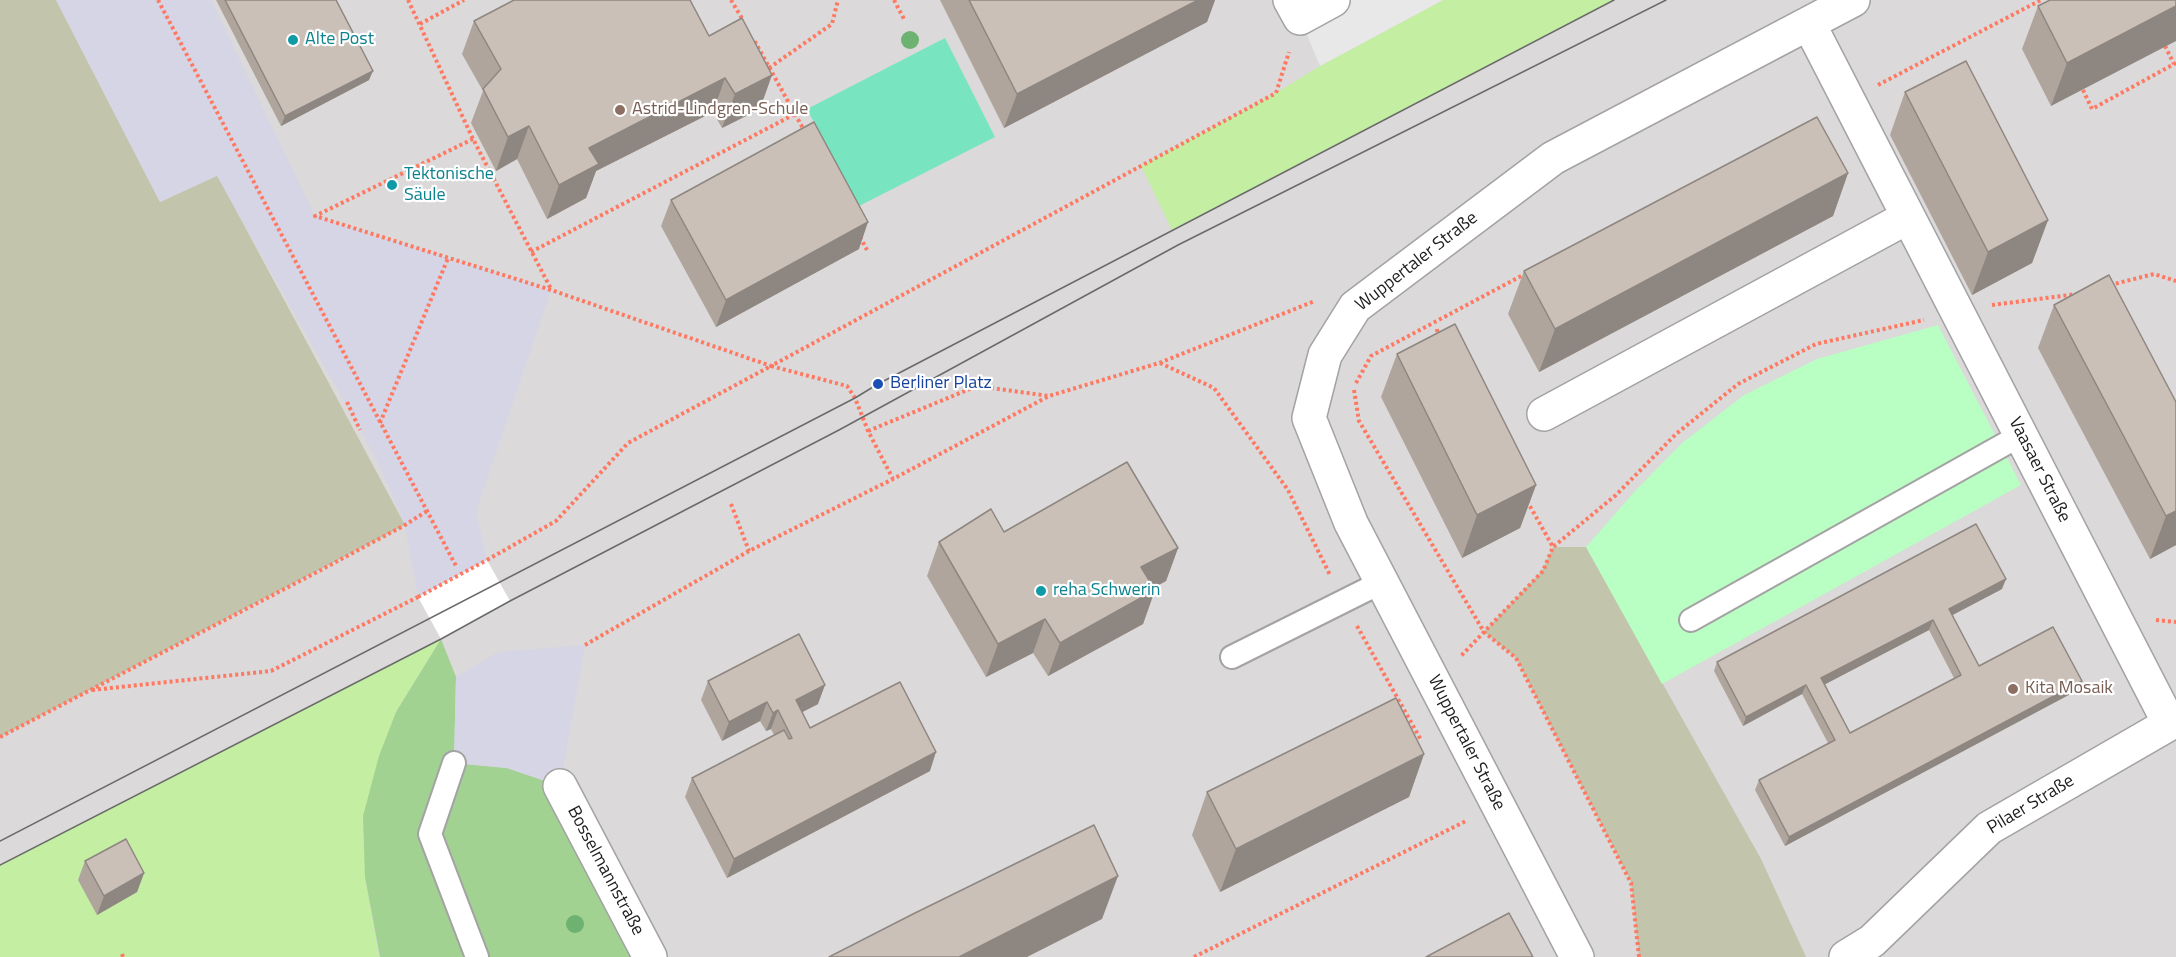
<!DOCTYPE html>
<meta charset="utf-8">
<style>
body{margin:0}
canvas{display:block;background:#efebe1}
</style>
<canvas width="2176" height="957"></canvas>
<script>
const context = document.querySelector('canvas').getContext('2d');
context.lineJoin = 'round';
function paint(path, color) { context.fillStyle = color; context.fill(path, 'evenodd'); }
const poly = rows => new Path2D(rows.map(r => 'M' + r).join(''));
function trace(path, color, width, dash) { context.strokeStyle = color; context.lineWidth = width; context.lineCap = dash ? 'butt' : 'round'; context.setLineDash(dash || []); context.stroke(path); }
function label(font, color, halo, rows, align = 'center') {
  context.font = font + ' "Titillium Web",sans-serif'; context.lineWidth = 4.5; context.setLineDash([]); context.textBaseline = 'middle'; context.strokeStyle = halo; context.fillStyle = color; for (const [text, x, y, turn = 0] of rows) {
    context.save(); context.translate(x, y); context.rotate((+turn || 0) * Math.PI / 180); context.textAlign = isNaN(turn) ? turn : align; if (halo) context.strokeText(text, 0, 0); context.fillText(text, 0, 0); context.restore();
  }
}
paint(poly([
 [0,0,2176,0,2176,957,0,957]
]), '#dbd9d9');
paint(poly([
 [0,0,56,0,160,202,217,175,405,525,0,737],
 [1553,547,1586,547,1761,859,1806,957,1639,957,1631,882,1516,658,1484,632,1542,571]
]), '#c3c4ac');
paint(poly([
 [1443,0,1614,0,1172,230,1141,166,1276,93,1320,66],
 [441,639,396,712,365,877,379,957,0,957,0,865]
]), '#c4eea2');
paint(poly([
 [441,639,456,677,454,763,507,768,560,786,650,957,380,957,365,877,363,816,379,756,396,712]
]), '#a2d292');
paint(poly([
 [1938,325,2021,485,1662,684,1586,547,1635,491,1682,443,1744,395,1817,359]
]), '#b9fec2');
paint(poly([
 [945,38,995,137,857,207,807,109]
]), '#78e5c0');
paint(poly([
 [1333,0,1443,0,1320,66,1300,18]
]), '#e8e8e8');
paint(poly([
 [56,0,211,0,315,216,551,290,476,512,487,560,418,597,405,525,376,458,217,176,160,202],
 [585,645,560,786,507,768,454,763,456,677,498,652]
]), '#d6d5e5');
paint(poly([
 [487,560,510,601,441,639,418,597]
]), '#fff');
const service = poly([
 [1691,620,2021,435],
 [1232,657,1382,582],
 [454,763,430,834,477,957]
]);
const pedestrian = poly([
 [560,786,650,957]
]);
const minor = poly([
 [1290,0,1300,18,1333,0],
 [1809,24,2169,723],
 [1544,414,1908,217],
 [1577,957,1351,523,1309,418,1325,355,1355,307,1553,158,1853,0],
 [1846,957,1872,941,1989,828,2176,720]
]);
trace(service, '#a3a3a3', 26);
trace(pedestrian, '#a3a3a3', 36);
trace(minor, '#a3a3a3', 36);
trace(poly([
 [158,0,456,566],
 [408,0,473,139,551,289],
 [731,0,743,20],
 [894,0,904,19],
 [420,24,464,0],
 [2165,46,2174,64],
 [769,68,832,24,838,0],
 [1878,85,2041,0],
 [2083,90,2092,109,2176,63],
 [795,114,805,132],
 [473,139,315,216,551,290,771,366,1276,93,1289,52],
 [860,237,867,250],
 [531,252,795,114,754,40],
 [2110,285,2154,274,2176,281],
 [1992,305,2077,294],
 [1437,329,1438,337],
 [1160,363,1214,388,1288,490,1330,575],
 [1356,383,1371,356,1525,274],
 [1354,390,1359,421,1484,632,1460,657],
 [347,402,360,430],
 [380,423,448,258],
 [868,431,977,386,1049,396],
 [1527,501,1553,547],
 [731,504,749,551],
 [487,560,556,521,628,443,771,366,847,386,855,398,868,431,893,479],
 [2156,620,2176,622],
 [1357,626,1421,740],
 [585,645,749,551,893,479,1049,396,1159,363,1315,301],
 [92,690,271,671,418,597],
 [0,737,319,571,405,525,427,511],
 [122,954,123,957],
 [1194,957,1466,821],
 [1639,957,1631,883,1516,658,1484,632,1543,571,1553,547,1616,495,1676,434,1738,384,1816,344,1924,320]
]), '#ff7962', 4, [3, 3]);
trace(service, '#fff', 22);
trace(pedestrian, '#fff', 33);
trace(minor, '#fff', 33);
trace(poly([
 [0,841,855,398,878,384,1614,0],
 [0,865,441,639,510,601,839,430,1178,245,1666,0]
]), '#6a6a6a', 1.5);
trace(poly([
 [418,597,487,560]
]), '#ff7962', 4, [3, 3]);
context.fillStyle = '#6db270';
for (const [x, y] of [
 [910,40],
 [575,924]
]) { context.beginPath(); context.arc(x, y, 9, 0, 2 * Math.PI); context.fill(); }
paint(poly([
 [216,0,336,0,369,80,281,126],
 [940,0,1215,0,1207,22,1004,128],
 [2176,0,2051,106,2022,49,2038,6],
 [474,21,709,36,760,109,722,128,713,112,596,171,586,198,547,219,517,159,496,171,471,123,483,91,462,54],
 [1905,92,2048,220,2032,263,1972,295,1890,135],
 [1848,173,1833,216,1539,372,1508,314,1524,271],
 [671,200,859,249,716,327,661,226],
 [2054,305,2176,402,2176,545,2150,559,2038,348],
 [1397,354,1536,485,1520,528,1462,558,1381,397],
 [939,542,1178,548,1166,581,1153,588,1155,590,1143,624,1048,676,1033,653,986,677,927,576],
 [2002,589,1952,615,1979,666,2082,681,2078,690,1785,846,1755,790,1759,780,1828,743,1802,694,1743,726,1714,671,1717,662],
 [1929,630,1954,678,1850,733,1825,684],
 [708,681,818,704,802,712,810,728,930,771,727,878,685,797,692,778,774,735,771,729,766,731,760,721,722,741,701,700],
 [1424,754,1409,797,1220,892,1192,835,1207,792],
 [85,861,144,873,137,892,97,915,78,880]
]), '#afa59d');
paint(poly([
 [1198,0,1215,0,1207,22,1004,128,1017,94],
 [2176,6,2176,41,2051,106,2067,63],
 [373,71,369,80,281,126,285,116],
 [772,75,760,109,722,128,735,94],
 [725,78,713,112,596,171,586,198,547,219,559,185,589,148],
 [529,126,517,159,496,171,508,137],
 [1848,173,1833,216,1539,372,1555,329],
 [2048,220,2032,263,1972,295,1988,252],
 [868,222,859,249,716,327,726,300],
 [1536,485,1520,528,1462,558,1477,515],
 [2176,511,2176,545,2150,559,2166,516],
 [1178,548,1166,581,1129,601,1141,567],
 [2006,579,2002,589,1945,619,1949,609],
 [1155,590,1143,624,1048,676,1060,643],
 [1045,619,1033,653,986,677,998,644],
 [1933,620,1929,630,1818,688,1821,678],
 [2082,681,2078,690,1785,846,1789,837],
 [825,685,818,704,789,719,796,700],
 [1806,685,1802,694,1743,726,1746,717],
 [767,702,760,721,722,741,729,722],
 [778,710,771,729,766,731,773,713],
 [936,752,930,771,727,878,734,859],
 [1424,754,1409,797,1220,892,1236,849],
 [144,873,137,892,97,915,104,896],
 [1118,876,1102,919,1027,957,959,957]
]), '#8e8680');
const building = poly([
 [225,0,336,0,373,71,285,116,225,0],
 [514,0,690,0,709,36,742,18,772,75,735,94,725,78,589,148,599,164,559,185,529,126,508,137,483,89,501,69,474,21,514,0],
 [969,0,1198,0,1017,94,969,0],
 [2050,0,2176,0,2176,6,2067,63,2038,6,2050,0],
 [1966,61,2048,220,1988,252,1905,92,1966,61],
 [1817,117,1848,173,1555,329,1524,271,1817,117],
 [814,122,868,222,726,300,671,200,814,122],
 [2109,275,2176,402,2176,511,2166,516,2054,305,2109,275],
 [1455,324,1536,485,1477,515,1397,354,1455,324],
 [1127,462,1178,548,1141,567,1155,590,1060,643,1045,619,998,644,939,542,991,509,1004,532,1127,462],
 [1976,524,2006,579,1949,609,1979,666,2053,627,2082,681,1789,837,1759,780,1835,740,1806,685,1746,717,1717,662,1976,524],
 [1933,620,1961,675,1850,733,1821,678,1933,620],
 [799,634,825,685,796,700,810,728,900,682,936,752,734,859,692,778,784,730,789,739,792,738,778,710,773,713,767,702,729,722,708,681,799,634],
 [1396,698,1424,754,1236,849,1207,792,1396,698],
 [1094,825,1118,876,959,957,829,957,913,914,1094,825],
 [126,839,144,873,104,896,85,861,126,839],
 [1509,913,1533,957,1426,957,1509,913]
]);
paint(building, '#cbc0b7');
trace(building, '#8e8680', 1.5);
for (const [x, y, r, color] of [
 [293,40,6,"#0f9aa8"],
 [620,110,6,"#8d6e63"],
 [392,185,6,"#0f9aa8"],
 [878,384,6,"#1a4fb4"],
 [1041,591,6,"#0f9aa8"],
 [2013,689,6,"#8d6e63"]
]) { const dot = new Path2D(); dot.arc(x, y, r, 0, 2 * Math.PI); context.fillStyle = color; context.fill(dot); trace(dot, '#fff', 2); }
label('18px', '#0d838f', '#fff', [
 ["Alte Post",305,40],
 ["Tektonische",404,175],
 ["Säule",404,196],
 ["reha Schwerin",1053,591]
], 'left');
label('18px', '#785e54', '#fff', [
 ["Astrid-Lindgren-Schule",632,110],
 ["Kita Mosaik",2025,689]
], 'left');
label('18px', '#1c1c1c', '#fff', [
 ["Wuppertaler Straße",1417,262,-38],
 ["Vaasaer Straße",2039,470,63],
 ["Wuppertaler Straße",1466,743,63],
 ["Pilaer Straße",2031,805,-31],
 ["Bosselmannstraße",605,871,62]
]);
label('18px', '#164399', '#fff', [
 ["Berliner Platz",890,384]
], 'left');
</script>
